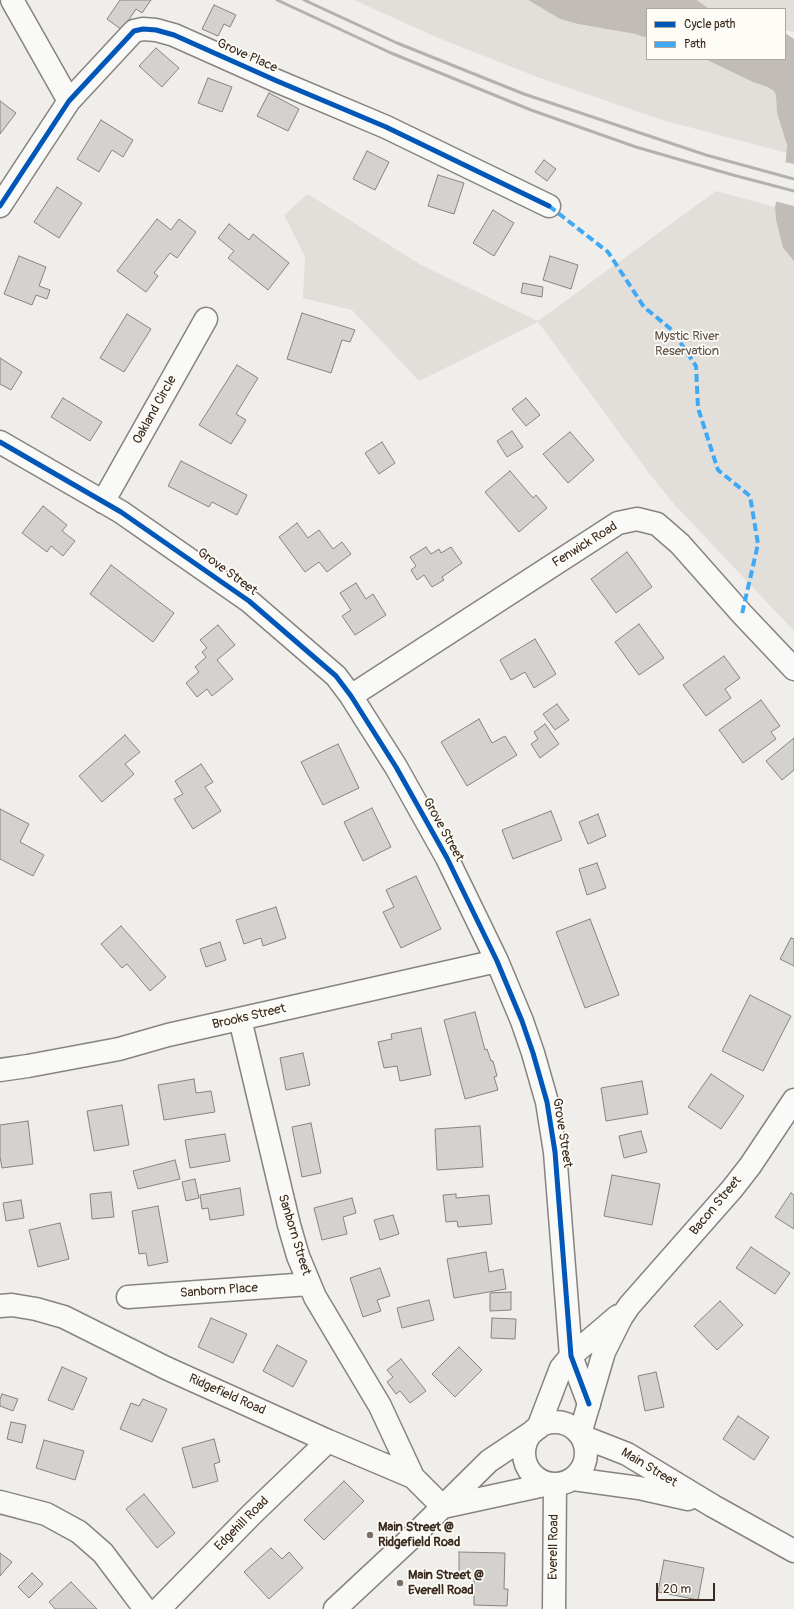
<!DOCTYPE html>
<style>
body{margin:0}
#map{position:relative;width:794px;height:1609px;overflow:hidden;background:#f0eeeb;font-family:Pangolin,sans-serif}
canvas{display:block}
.legend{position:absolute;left:646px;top:8px;width:140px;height:52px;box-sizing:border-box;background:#fdfcf7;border:1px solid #afa8a0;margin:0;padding:5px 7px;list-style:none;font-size:12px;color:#3b2a1e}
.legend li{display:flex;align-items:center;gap:8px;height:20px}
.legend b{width:20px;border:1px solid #afa8a0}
.scale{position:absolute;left:656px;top:1583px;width:59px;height:18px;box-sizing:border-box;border:2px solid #3b2a1e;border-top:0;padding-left:5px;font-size:12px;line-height:14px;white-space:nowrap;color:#3b2a1e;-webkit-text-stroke:3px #fdfcf7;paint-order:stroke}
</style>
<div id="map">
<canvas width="794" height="1609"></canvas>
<ul class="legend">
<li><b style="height:5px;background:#0057b8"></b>Cycle path</li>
<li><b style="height:5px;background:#3fa9f5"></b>Path</li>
</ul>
<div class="scale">20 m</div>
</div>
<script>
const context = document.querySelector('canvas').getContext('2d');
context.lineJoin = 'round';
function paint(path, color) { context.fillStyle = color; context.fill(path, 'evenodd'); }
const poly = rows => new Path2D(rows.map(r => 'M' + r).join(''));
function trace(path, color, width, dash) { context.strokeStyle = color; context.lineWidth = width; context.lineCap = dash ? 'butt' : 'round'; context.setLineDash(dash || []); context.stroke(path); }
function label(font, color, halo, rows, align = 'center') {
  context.font = font + ' Pangolin,sans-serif'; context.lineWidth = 3.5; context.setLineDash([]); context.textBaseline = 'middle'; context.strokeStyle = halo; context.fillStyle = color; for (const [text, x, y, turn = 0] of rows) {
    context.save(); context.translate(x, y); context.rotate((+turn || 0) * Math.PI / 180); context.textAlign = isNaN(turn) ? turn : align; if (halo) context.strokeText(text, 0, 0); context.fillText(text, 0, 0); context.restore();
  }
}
paint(poly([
 [354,0,528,0,560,19,578,24,635,34,647,38,647,59,705,59,774,91,776,96,777,113,786,137,787,153,662,120,537,77,436,37],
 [697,0,794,0,794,32,785,30,785,9,709,9],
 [716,191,775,207,776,220,783,248,794,261,794,631,674,504,648,472,538,322,419,381,352,310,303,298,305,257,284,215,308,194,421,265,538,321]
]), '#e2dfda');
paint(poly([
 [528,0,697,0,709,9,647,9,647,38,635,34,578,24,560,19],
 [785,33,794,39,794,261,783,248,776,220,775,207,786,159,787,145,777,113,776,96,774,91,767,87,753,82,705,59,785,59]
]), '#c2bcb6');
paint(poly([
 [784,162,794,164,794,206,774,201]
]), '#f0eeeb');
const building = poly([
 [120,0,151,0,142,13,136,9,122,30,107,19,120,0],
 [214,5,236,15,230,27,224,24,218,36,202,29,214,5],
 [156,48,179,68,162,87,139,66,156,48],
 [208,78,232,87,222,112,198,103,208,78],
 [269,93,299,109,288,131,257,116,269,93],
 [0,101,16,113,0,134,0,101],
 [101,120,133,140,123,157,112,150,99,172,77,159,101,120],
 [367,151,389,162,375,190,353,179,367,151],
 [544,160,556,169,547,181,535,172,544,160],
 [438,175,464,183,454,214,428,206,438,175],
 [57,187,82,203,59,238,34,222,57,187],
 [493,210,514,223,494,256,473,243,493,210],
 [157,219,171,230,179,219,196,232,177,258,170,253,154,273,158,276,146,292,117,271,157,219],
 [229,224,249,240,253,234,289,263,268,290,228,258,234,251,218,238,229,224],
 [19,256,46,267,39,286,50,290,47,299,36,295,32,305,4,294,19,256],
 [550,256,578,265,571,289,543,280,550,256],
 [523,283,543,287,542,297,521,293,523,283],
 [302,313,355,330,350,342,342,340,331,373,287,359,302,313],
 [127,314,151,329,124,372,100,358,127,314],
 [0,358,22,372,11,390,0,384,0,358],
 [237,365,258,378,236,414,246,420,231,444,199,425,237,365],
 [63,398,102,422,90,441,51,417,63,398],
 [526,398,540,415,526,426,512,409,526,398],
 [512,431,523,447,507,457,497,441,512,431],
 [570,432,594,460,568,483,543,454,570,432],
 [382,442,395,463,379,474,365,453,382,442],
 [181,461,247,495,237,515,212,502,209,507,168,486,181,461],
 [510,471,533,498,536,495,547,508,519,532,485,492,510,471],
 [43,506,67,525,62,531,75,541,63,556,51,546,47,552,22,533,43,506],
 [297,523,308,538,319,530,333,549,342,542,351,554,327,572,319,562,305,572,279,537,297,523],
 [426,547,431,554,439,549,441,553,451,547,462,563,442,577,444,580,432,587,424,575,417,580,411,570,416,566,410,557,426,547],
 [627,552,652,587,616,613,591,579,627,552],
 [111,565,174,613,153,642,90,594,111,565],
 [356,583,366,599,373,594,386,615,355,635,342,616,351,610,340,593,356,583],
 [639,624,664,658,639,675,615,642,639,624],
 [218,625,235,645,217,660,233,679,212,696,207,689,197,697,186,683,199,672,195,667,206,657,202,652,207,648,200,640,218,625],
 [535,639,556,674,534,688,525,672,511,680,500,660,535,639],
 [724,656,740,678,725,689,731,698,706,716,683,685,724,656],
 [761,700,780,726,771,732,776,739,743,763,719,730,761,700],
 [557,704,569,720,555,730,543,714,557,704],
 [479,719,492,743,505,736,517,755,467,786,441,742,479,719],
 [545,724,559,744,540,758,531,744,538,739,534,732,545,724],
 [125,735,140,752,125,764,134,774,102,802,79,776,125,735],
 [794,738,794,770,782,780,766,761,794,738],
 [338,744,359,788,323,805,301,762,338,744],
 [201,764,213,782,205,787,221,811,193,829,174,799,183,794,175,781,201,764],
 [372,808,391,847,363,861,344,822,372,808],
 [0,809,29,824,20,842,44,855,33,876,0,859,0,809],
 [551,811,562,840,513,859,502,830,551,811],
 [598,814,606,836,588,844,579,822,598,814],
 [597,863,606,888,587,895,579,869,597,863],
 [416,876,441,929,401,948,383,912,394,907,386,890,416,876],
 [276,907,286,938,263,946,261,938,244,944,236,920,276,907],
 [590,919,619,995,585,1008,556,932,590,919],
 [121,926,166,977,150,991,127,964,122,968,101,944,121,926],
 [791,938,794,939,794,966,780,959,791,938],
 [220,942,226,960,206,967,200,949,220,942],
 [750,995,791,1016,763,1071,722,1051,750,995],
 [475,1012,485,1050,487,1049,491,1061,493,1061,497,1076,494,1077,498,1090,465,1099,444,1020,475,1012],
 [421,1028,431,1075,400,1081,397,1066,384,1068,378,1042,392,1039,391,1034,421,1028],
 [303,1053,310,1085,286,1090,280,1058,303,1053],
 [711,1074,744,1096,721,1129,688,1107,711,1074],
 [194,1079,196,1093,211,1091,215,1112,164,1120,158,1085,194,1079],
 [642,1081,648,1114,606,1121,601,1088,642,1081],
 [122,1105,129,1145,94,1151,87,1111,122,1105],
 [28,1121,33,1164,2,1168,0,1157,0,1125,28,1121],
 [311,1123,321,1173,302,1177,292,1127,311,1123],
 [480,1126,483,1167,437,1170,435,1129,480,1126],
 [641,1131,647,1152,624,1158,619,1136,641,1131],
 [225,1134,230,1161,190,1168,185,1140,225,1134],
 [175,1160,180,1179,138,1189,133,1171,175,1160],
 [612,1175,660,1184,652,1225,604,1216,612,1175],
 [195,1179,199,1198,186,1201,182,1182,195,1179],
 [240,1188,244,1215,210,1220,208,1208,202,1209,200,1195,240,1188],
 [111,1192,114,1217,92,1219,90,1194,111,1192],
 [791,1193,794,1195,794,1229,775,1217,791,1193],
 [456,1194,456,1198,489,1195,492,1224,458,1227,457,1221,446,1222,443,1195,456,1194],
 [352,1198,356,1213,343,1217,347,1234,322,1240,314,1208,352,1198],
 [21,1200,24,1218,6,1221,3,1203,21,1200],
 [158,1206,168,1262,148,1266,146,1253,139,1254,132,1211,158,1206],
 [393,1215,399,1234,380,1240,374,1220,393,1215],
 [60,1223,69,1259,38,1267,29,1230,60,1223],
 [751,1247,790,1273,775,1294,736,1268,751,1247],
 [486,1252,489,1272,503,1269,506,1289,454,1298,447,1259,486,1252],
 [380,1268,390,1296,377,1300,381,1311,363,1317,350,1278,380,1268],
 [511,1292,511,1310,490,1311,490,1293,511,1292],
 [429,1300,434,1320,402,1328,397,1308,429,1300],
 [720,1301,743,1325,717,1350,694,1326,720,1301],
 [211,1318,247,1334,233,1363,198,1347,211,1318],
 [492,1318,516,1319,515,1339,491,1338,492,1318],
 [277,1345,307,1361,293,1387,263,1371,277,1345],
 [459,1347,482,1370,455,1397,432,1374,459,1347],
 [401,1359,426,1391,410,1403,400,1391,396,1394,387,1382,393,1377,387,1370,401,1359],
 [62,1367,87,1378,73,1410,48,1400,62,1367],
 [656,1372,664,1407,645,1411,638,1376,656,1372],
 [2,1394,18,1399,13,1411,0,1406,0,1399,2,1394],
 [143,1399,167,1409,152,1442,120,1429,131,1403,139,1406,143,1399],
 [738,1416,769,1437,754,1460,723,1439,738,1416],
 [11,1422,26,1425,22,1443,7,1439,11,1422],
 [214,1439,220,1462,214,1464,218,1481,193,1488,182,1448,214,1439],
 [44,1440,84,1451,75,1480,36,1468,44,1440],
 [344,1481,364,1501,324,1540,304,1520,344,1481],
 [144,1494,175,1533,157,1548,126,1509,144,1494],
 [271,1548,282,1559,289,1552,303,1568,269,1599,244,1572,271,1548],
 [459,1552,505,1553,504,1589,508,1589,507,1606,474,1605,474,1579,459,1578,459,1552],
 [0,1553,12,1562,0,1576,0,1553],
 [664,1560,704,1568,698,1600,658,1592,664,1560],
 [32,1573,43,1584,29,1598,18,1587,32,1573],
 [71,1582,97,1609,55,1609,49,1602,71,1582]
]);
paint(building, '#d4d2cf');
trace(building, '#88837f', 1);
const minor = poly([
 [12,0,69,101],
 [0,206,69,101,134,31,143,29,156,30,174,35,277,81,386,127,549,206],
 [0,442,121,512,249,601,336,676,351,696,396,767,447,858,497,961,522,1021,533,1053,547,1102,555,1152,571,1356,589,1404],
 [103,502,206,319],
 [351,696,618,523,637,519,657,524,680,544,742,614,794,669],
 [240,1019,289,1225,298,1256,315,1297,380,1406,413,1477],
 [0,1070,28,1066,119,1049,168,1035,497,961],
 [128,1297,309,1284],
 [0,1306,12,1305,36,1309,64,1317,166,1368,328,1441,413,1477,443,1507],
 [0,1502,46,1514,79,1532,103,1553,145,1609],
 [159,1609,252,1514,328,1441],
 [554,1609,555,1485]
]);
const major = poly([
 '524 1453a31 31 0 1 1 62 0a31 31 0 1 1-62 0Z',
 [538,1428,561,1368,571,1356,618,1316],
 [580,1434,604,1352,621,1318,629,1306,732,1189,750,1166,794,1100],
 [581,1436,627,1454,713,1506,794,1551],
 [573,1479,639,1488,688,1499],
 [443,1507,549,1484],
 [335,1609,409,1540,489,1461,534,1431]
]);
trace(minor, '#88837f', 25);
trace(major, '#88837f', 25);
trace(minor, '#f9f9f7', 22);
trace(major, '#f9f9f7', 22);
trace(poly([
 [277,0,391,53,531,110,636,147,733,175,794,191],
 [304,0,397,43,524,94,706,155,794,179]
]), '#b4b2b0', 3);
trace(poly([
 [549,206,608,252,644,307,672,330,696,366,698,408,718,470,750,496,758,544,742,614]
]), '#3fa9f5', 4, [8, 4]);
trace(poly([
 [0,206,69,101,134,31,143,29,156,30,174,35,277,81,386,127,549,206],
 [0,442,121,512,249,601,336,676,351,696,396,767,447,858,497,961,522,1021,533,1053,547,1102,555,1152,571,1356,589,1404]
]), '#0057b8', 5);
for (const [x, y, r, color] of [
 [370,1535,4,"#7a6f66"],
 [400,1583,4,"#7a6f66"]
]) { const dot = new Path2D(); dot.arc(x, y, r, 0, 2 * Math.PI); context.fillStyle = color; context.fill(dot); trace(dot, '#fdfcf7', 1.5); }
label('13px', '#3b2a1e', '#fdfcf7', [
 ["Grove Place",247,56,24],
 ["Oakland Circle",155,410,-61],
 ["Fenwick Road",585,545,-32],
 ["Grove Street",227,572,36],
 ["Grove Street",443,830,61],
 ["Brooks Street",249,1017,-13],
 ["Grove Street",562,1133,81],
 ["Bacon Street",716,1206,-50],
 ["Sanborn Street",294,1235,73],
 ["Sanborn Place",219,1291,-4],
 ["Ridgefield Road",227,1395,24],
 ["Main Street",649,1468,31],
 ["Edgehill Road",242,1524,-45],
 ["Everell Road",554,1547,-89]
]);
label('13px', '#62544a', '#fdfcf7', [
 ["Mystic River",687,337],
 ["Reservation",687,352]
]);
label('bold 13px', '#3b2a1e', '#fdfcf7', [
 ["Main Street @",378,1528],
 ["Ridgefield Road",378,1543],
 ["Main Street @",408,1576],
 ["Everell Road",408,1591]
], 'left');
</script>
